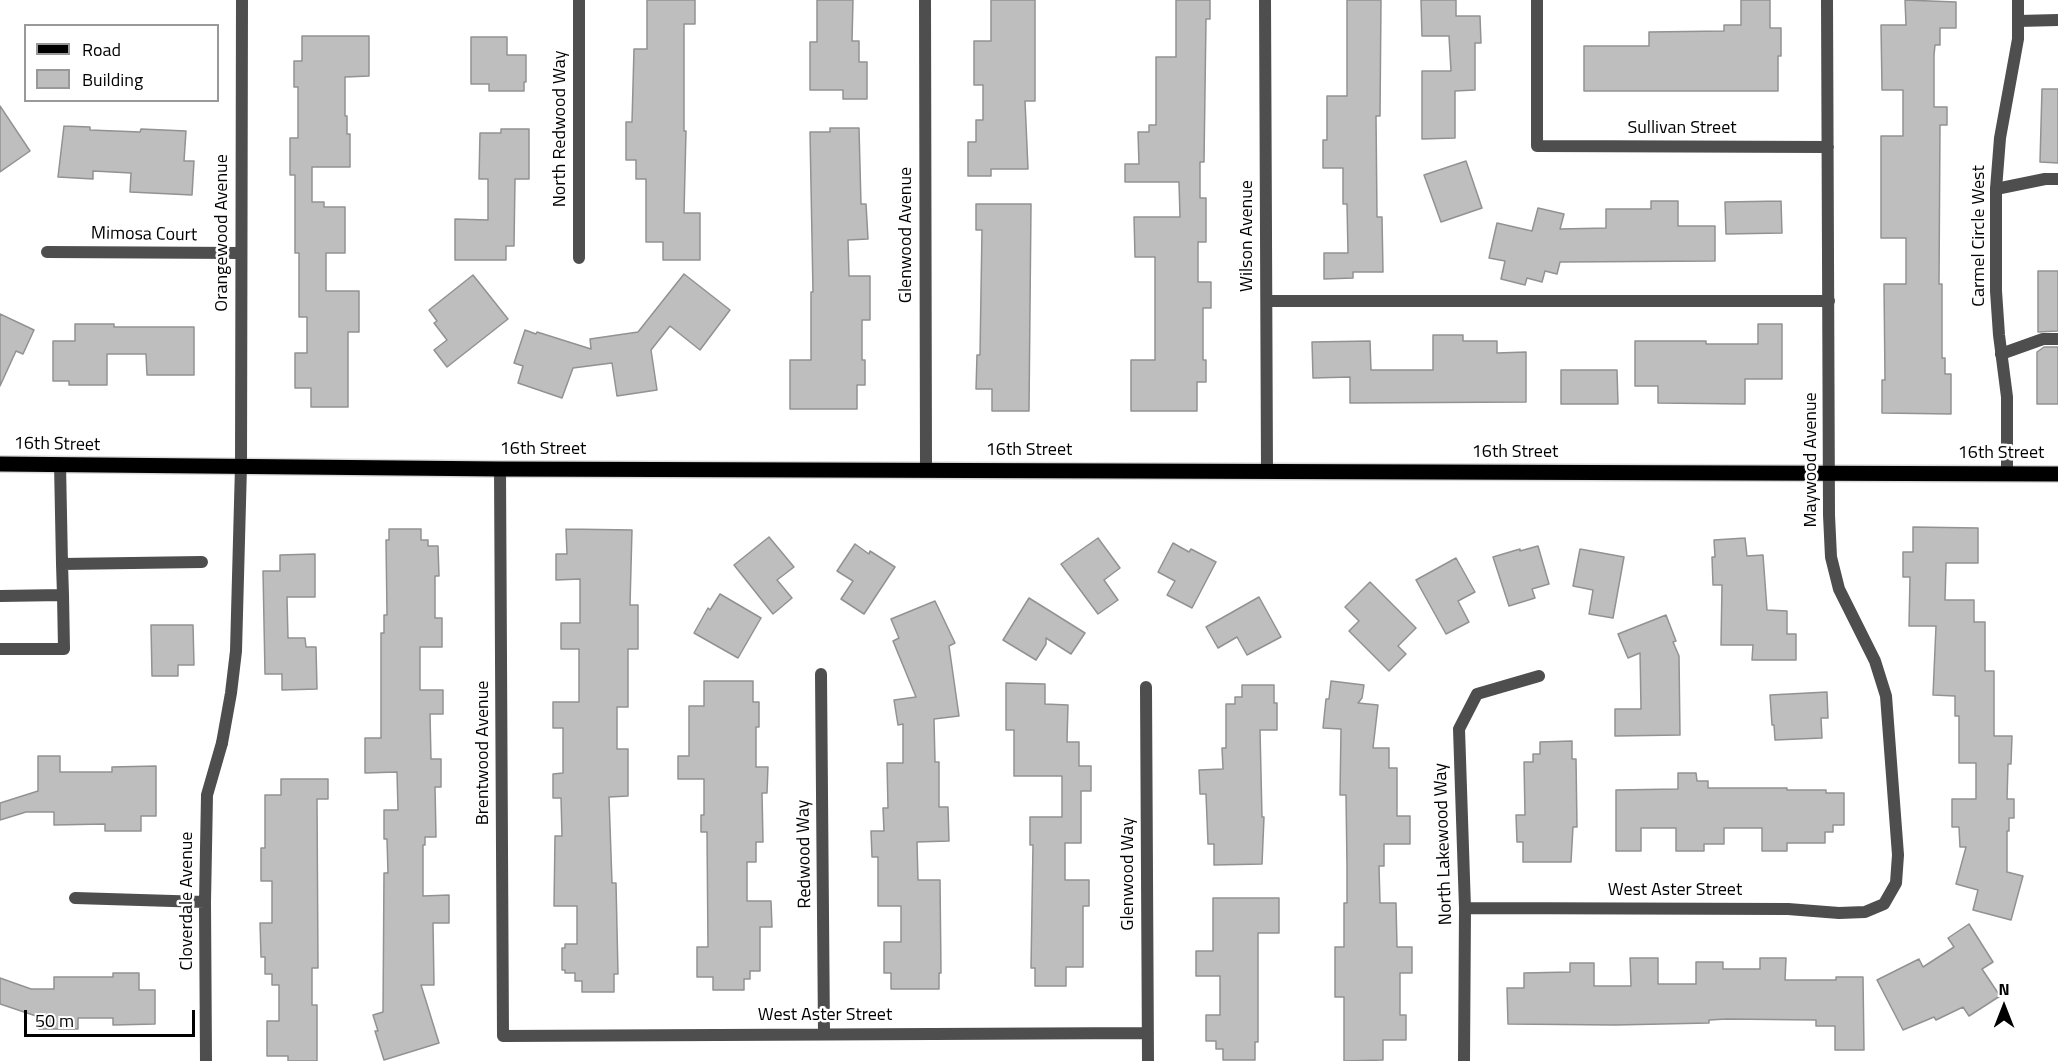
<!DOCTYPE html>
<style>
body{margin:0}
#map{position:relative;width:2058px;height:1061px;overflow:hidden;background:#fff;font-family:"Titillium Web",sans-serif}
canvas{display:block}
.legend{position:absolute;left:24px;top:24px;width:195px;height:78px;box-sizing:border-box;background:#fff;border:2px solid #999;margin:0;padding:8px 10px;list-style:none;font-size:18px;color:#000}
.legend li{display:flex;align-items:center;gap:12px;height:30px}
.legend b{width:30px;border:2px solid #999}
.north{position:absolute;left:1974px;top:977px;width:60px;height:60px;-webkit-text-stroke:4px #fff;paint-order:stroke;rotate:0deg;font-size:16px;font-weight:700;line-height:24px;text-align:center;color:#000}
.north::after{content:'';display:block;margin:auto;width:21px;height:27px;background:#000;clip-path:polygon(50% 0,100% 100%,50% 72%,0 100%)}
.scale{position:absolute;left:24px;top:1010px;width:171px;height:27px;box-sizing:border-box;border:3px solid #000;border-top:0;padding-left:8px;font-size:18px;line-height:21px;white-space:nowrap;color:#000;-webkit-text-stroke:4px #fff;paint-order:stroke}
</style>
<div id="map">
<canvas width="2058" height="1061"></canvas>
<ul class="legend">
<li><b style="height:8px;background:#000"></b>Road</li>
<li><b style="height:16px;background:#bebebe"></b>Building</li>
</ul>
<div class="north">N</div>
<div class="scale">50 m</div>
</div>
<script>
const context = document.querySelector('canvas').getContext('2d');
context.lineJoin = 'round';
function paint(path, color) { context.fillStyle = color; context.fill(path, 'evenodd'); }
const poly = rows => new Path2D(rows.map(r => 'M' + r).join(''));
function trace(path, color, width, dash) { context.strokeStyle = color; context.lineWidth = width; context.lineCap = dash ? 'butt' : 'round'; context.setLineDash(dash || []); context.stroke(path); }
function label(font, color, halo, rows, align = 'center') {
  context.font = font + ' "Titillium Web",sans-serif'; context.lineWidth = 5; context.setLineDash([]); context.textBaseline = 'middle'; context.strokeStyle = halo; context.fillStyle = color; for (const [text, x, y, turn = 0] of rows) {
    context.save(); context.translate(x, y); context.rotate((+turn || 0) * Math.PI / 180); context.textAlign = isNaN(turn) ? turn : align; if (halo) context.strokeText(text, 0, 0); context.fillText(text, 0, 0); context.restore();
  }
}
const building = poly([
 [647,0,695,0,695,24,684,24,684,131,686,131,684,213,700,213,700,260,663,260,663,242,646,242,646,179,636,179,636,160,626,160,626,122,632,122,634,49,647,49,647,0],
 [817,0,853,0,852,41,859,41,859,62,867,62,867,99,843,99,843,90,810,90,810,42,817,42,817,0],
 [991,0,1035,0,1035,101,1025,101,1028,169,991,169,991,176,968,176,968,142,976,142,976,120,983,120,983,85,974,85,974,41,991,41,991,0],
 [1176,0,1210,0,1210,19,1206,19,1204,162,1200,162,1200,198,1206,198,1206,242,1198,242,1198,282,1211,282,1211,308,1203,308,1203,360,1206,360,1206,382,1197,382,1197,411,1131,411,1131,360,1155,360,1155,257,1135,257,1134,217,1180,217,1179,182,1125,182,1125,164,1139,164,1138,132,1149,132,1149,125,1156,125,1156,57,1176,57,1176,0],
 [1347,0,1381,0,1380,116,1376,116,1377,217,1382,217,1383,272,1353,272,1353,278,1324,279,1324,253,1348,253,1347,204,1343,204,1343,168,1323,168,1323,140,1327,140,1327,96,1347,96,1347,0],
 [1421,0,1456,0,1456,16,1480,16,1481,43,1475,43,1475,90,1455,91,1455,138,1422,139,1422,71,1451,71,1449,36,1422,36,1421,0],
 [1741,0,1770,0,1770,28,1781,28,1781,56,1778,56,1778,91,1584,91,1584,46,1649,46,1649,32,1724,31,1724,25,1741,25,1741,0],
 [1905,0,1956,2,1956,28,1940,28,1940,45,1935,45,1934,55,1934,107,1947,107,1947,125,1940,125,1939,284,1942,284,1942,358,1945,358,1945,374,1951,374,1951,414,1882,413,1882,380,1885,380,1884,284,1906,284,1906,238,1881,238,1881,136,1903,136,1903,90,1882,90,1881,25,1906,25,1905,0],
 [302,36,369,36,369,76,345,77,345,116,347,116,347,134,350,134,350,167,312,167,312,202,324,202,324,207,345,207,345,253,326,253,326,291,359,291,359,332,348,332,348,407,311,407,311,388,295,388,295,353,307,353,307,317,299,317,299,253,295,253,295,175,290,175,290,138,298,138,298,87,294,87,294,61,302,61,302,36],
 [471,37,507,37,507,55,526,55,526,82,524,82,524,91,489,91,489,84,471,84,471,37],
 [2042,89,2058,89,2058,163,2040,162,2042,89],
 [0,106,30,151,0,172,0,106],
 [64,126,90,127,90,130,140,132,141,129,186,131,184,161,194,161,192,195,130,192,131,173,93,171,93,179,58,177,64,126],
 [830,128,859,128,861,204,866,204,868,239,848,240,849,276,870,276,870,320,862,320,862,360,865,360,865,385,857,385,857,409,790,409,790,360,811,360,811,292,813,292,810,132,830,132,830,128],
 [501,129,529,129,529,179,515,179,514,246,506,246,506,260,455,260,455,219,488,220,488,179,479,179,480,133,501,133,501,129],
 [1466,161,1482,208,1441,222,1424,175,1466,161],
 [1651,201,1678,201,1678,226,1715,226,1715,261,1560,262,1557,274,1545,271,1542,282,1527,278,1525,285,1501,279,1505,261,1489,258,1497,223,1532,231,1538,208,1564,214,1560,229,1606,228,1606,209,1651,209,1651,201],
 [1781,201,1782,233,1726,234,1725,202,1781,201],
 [976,204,1031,204,1029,411,992,411,992,389,976,389,977,355,980,355,982,230,976,230,976,204],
 [2038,271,2058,271,2058,331,2038,332,2038,271],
 [684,274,730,310,700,350,670,326,651,350,657,390,617,396,612,363,573,368,562,398,518,383,523,366,514,363,525,330,536,334,537,332,591,349,590,339,638,332,684,274],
 [473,275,508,319,447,367,434,350,447,340,434,323,437,321,429,310,473,275],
 [0,314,34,330,23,354,16,351,0,386,0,314],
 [75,324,114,324,114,327,194,327,194,375,147,375,146,354,107,354,107,385,69,385,69,381,53,381,53,341,75,341,75,324],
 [1758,324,1782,324,1782,379,1745,379,1745,404,1658,403,1658,386,1635,386,1635,341,1706,341,1706,344,1758,344,1758,324],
 [1433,335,1463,335,1463,341,1497,341,1497,353,1526,352,1526,402,1350,403,1350,377,1313,378,1312,342,1370,341,1371,370,1433,370,1433,335],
 [2044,347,2058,347,2058,404,2037,404,2037,352,2044,347],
 [1561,370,1617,370,1618,404,1561,404,1561,370],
 [1913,527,1978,528,1978,563,1946,563,1945,600,1974,600,1974,622,1985,622,1985,671,1994,671,1994,736,2012,736,2011,764,2008,764,2007,799,2014,799,2014,818,2009,818,2009,831,2007,831,2007,872,2023,876,2011,920,1973,910,1978,890,1956,884,1966,847,1960,847,1959,827,1952,827,1952,799,1976,799,1976,763,1959,763,1959,716,1955,716,1955,696,1933,695,1936,626,1909,626,1910,577,1903,577,1903,552,1913,552,1913,527],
 [389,529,421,529,421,540,428,540,428,546,438,546,439,576,435,576,435,618,442,618,442,647,420,647,420,690,443,690,443,714,430,714,431,759,441,759,441,787,435,787,436,837,425,837,425,845,423,845,423,896,449,895,449,923,433,923,434,985,421,985,439,1043,384,1060,375,1031,378,1031,373,1015,383,1012,384,873,388,873,387,839,384,839,384,810,398,810,397,772,365,773,365,738,381,738,381,633,384,633,384,615,387,615,386,540,389,540,389,529],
 [566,529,632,530,630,605,638,605,638,649,628,649,628,707,617,707,617,749,628,749,628,796,609,797,612,883,616,883,618,974,614,974,614,992,582,992,582,981,575,981,575,973,565,973,565,970,562,970,562,948,565,948,565,944,577,944,577,906,554,906,555,836,562,836,561,798,553,798,553,774,563,773,563,728,553,728,553,702,579,702,579,649,561,649,561,623,580,623,580,579,556,580,556,554,567,554,566,529],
 [769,537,794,567,777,580,792,598,773,614,734,565,769,537],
 [1098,538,1120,568,1104,580,1118,600,1098,614,1061,564,1098,538],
 [1745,538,1747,556,1763,555,1767,610,1787,611,1787,634,1796,634,1796,660,1752,660,1753,645,1721,645,1722,585,1713,585,1712,557,1715,557,1714,540,1745,538],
 [1173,543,1189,552,1191,549,1216,562,1192,608,1167,595,1175,581,1158,572,1173,543],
 [855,544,869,554,870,551,895,567,864,614,841,599,853,581,837,571,855,544],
 [1538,546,1549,584,1532,589,1535,598,1509,606,1493,557,1520,549,1520,551,1538,546],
 [1580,549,1624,557,1613,618,1589,614,1593,590,1573,586,1580,549],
 [315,554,315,597,287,597,288,638,305,638,306,647,316,647,317,689,282,690,282,674,265,674,263,571,280,571,280,555,315,554],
 [1456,558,1475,592,1458,601,1469,622,1446,634,1416,580,1456,558],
 [1370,582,1416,628,1398,646,1406,654,1389,671,1349,631,1359,621,1345,607,1370,582],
 [720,594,761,618,738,658,694,633,708,608,710,610,720,594],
 [1259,597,1281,637,1247,655,1237,637,1218,648,1206,627,1259,597],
 [1029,598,1085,633,1071,654,1046,638,1046,644,1036,660,1003,640,1029,598],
 [935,601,955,643,949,646,959,716,934,719,935,762,939,762,939,807,948,807,949,841,917,842,918,880,940,880,941,973,939,973,939,989,891,989,891,973,884,973,884,942,901,942,901,906,878,906,878,857,872,857,871,831,884,831,883,808,888,808,887,763,903,763,903,724,898,725,894,700,916,697,893,641,899,638,891,619,935,601],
 [1666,615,1676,641,1673,642,1679,656,1680,735,1615,736,1615,709,1641,709,1640,653,1628,658,1618,634,1666,615],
 [151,625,193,625,194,665,178,665,178,676,152,676,151,625],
 [704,681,753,681,753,702,759,702,759,727,756,727,756,767,768,767,767,793,762,793,763,842,756,842,756,862,747,862,747,901,771,901,772,927,760,927,760,971,750,971,750,979,744,979,744,990,713,990,713,977,697,977,697,947,708,947,707,832,701,832,701,815,704,815,704,779,678,779,678,756,689,756,689,706,704,706,704,681],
 [1331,681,1364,685,1362,698,1358,703,1378,705,1373,748,1389,748,1389,768,1397,768,1397,816,1410,816,1410,844,1384,844,1384,866,1379,866,1380,903,1396,903,1397,947,1412,947,1412,973,1400,973,1400,1015,1406,1015,1406,1040,1383,1040,1383,1060,1344,1061,1344,997,1335,997,1335,947,1344,947,1344,903,1347,903,1347,866,1346,795,1340,795,1341,729,1323,728,1326,699,1329,699,1331,681],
 [1006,683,1045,684,1045,704,1068,705,1067,742,1079,742,1079,766,1091,766,1091,791,1081,791,1081,843,1065,843,1065,880,1089,880,1089,906,1083,906,1083,967,1066,967,1066,986,1035,986,1035,968,1031,968,1033,845,1030,845,1030,817,1062,817,1062,776,1014,776,1014,730,1006,730,1006,683],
 [1242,685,1274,685,1274,703,1277,703,1277,730,1260,730,1262,817,1264,817,1262,864,1214,865,1214,844,1208,844,1206,794,1200,794,1199,770,1223,769,1222,748,1226,748,1226,704,1235,704,1235,697,1242,697,1242,685],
 [1827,692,1828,718,1821,718,1822,738,1775,740,1774,725,1772,725,1770,695,1827,692],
 [1572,741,1572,759,1576,759,1577,827,1573,827,1571,862,1523,862,1523,842,1517,842,1516,815,1525,815,1524,762,1533,762,1533,754,1540,754,1540,742,1572,741],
 [38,756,60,756,60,772,112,772,112,767,156,766,156,816,141,816,141,831,105,831,105,824,54,825,54,812,26,812,0,820,0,803,38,791,38,756],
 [1678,773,1696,773,1697,781,1708,781,1708,788,1787,788,1787,790,1826,790,1826,793,1844,793,1844,825,1833,825,1833,832,1825,832,1825,843,1787,843,1787,851,1762,851,1762,828,1724,828,1724,844,1704,844,1704,851,1676,851,1676,828,1641,828,1641,851,1616,851,1616,790,1678,789,1678,773],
 [281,779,328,779,328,799,317,799,318,968,312,968,312,1005,317,1005,317,1061,288,1061,288,1056,267,1056,267,1021,279,1021,279,985,272,985,272,974,265,974,265,957,261,957,260,923,272,923,272,881,261,881,261,848,265,848,265,795,281,795,281,779],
 [1213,898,1279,898,1279,933,1258,933,1258,1042,1255,1042,1255,1060,1223,1060,1223,1049,1216,1049,1216,1041,1206,1041,1206,1015,1220,1015,1220,976,1196,976,1196,951,1213,951,1213,898],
 [1969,924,1993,962,1982,969,2000,996,1969,1016,1963,1007,1936,1020,1934,1017,1903,1030,1877,980,1919,959,1923,967,1954,947,1948,938,1969,924],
 [1630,958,1658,958,1658,984,1696,984,1696,962,1723,962,1723,969,1760,969,1760,958,1786,958,1785,980,1836,980,1836,977,1863,977,1864,1050,1835,1050,1835,1026,1816,1026,1816,1020,1727,1019,1709,1020,1709,1023,1615,1025,1508,1024,1507,988,1524,988,1524,973,1570,972,1570,963,1594,963,1594,986,1631,986,1630,958],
 [113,973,139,973,139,990,155,990,155,1024,113,1025,113,1018,78,1018,78,1029,39,1029,39,1017,0,1004,0,978,31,989,54,989,54,977,113,977,113,973]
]);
paint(building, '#bebebe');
trace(building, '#929292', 1.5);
const primary = poly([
 [0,464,500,469,2058,474]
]);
trace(primary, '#dbdbdb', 18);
trace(poly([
 [2018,21,2058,20],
 [1996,189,2045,179,2058,179],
 [1267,301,1829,301],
 [2001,354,2043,339,2058,339],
 [60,464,62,564],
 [63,595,62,564,202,562],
 [0,596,63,595,64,649,0,649],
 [222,743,231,693,236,651,241,466]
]), '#4e4e4e', 12);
trace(poly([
 [925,0,926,470],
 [1265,0,1267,472],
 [1537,0,1537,146,1828,147],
 [47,252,241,253],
 [579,258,579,0],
 [241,466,242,0],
 [500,469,503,1036,1148,1033],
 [2007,474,2007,397,1999,335,1996,291,1996,189,2000,138,2018,39,2018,0],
 [821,674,824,1034],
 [1146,687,1148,1061],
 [75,898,205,902],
 [1465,908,1788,909,1839,913,1865,912,1884,904,1896,883,1898,855,1886,696,1875,661,1839,589,1831,557,1829,515,1827,0],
 [206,1061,205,902,207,795,222,743],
 [1464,1061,1465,908,1459,729,1477,694,1539,676]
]), '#4e4e4e', 12);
trace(primary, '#000', 15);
label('18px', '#000', '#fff', [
 ["North Redwood Way",561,129,-90],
 ["Sullivan Street",1682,129],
 ["Orangewood Avenue",223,233,-90],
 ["Mimosa Court",144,235,1],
 ["Glenwood Avenue",907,235,-90],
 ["Wilson Avenue",1248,236,-90],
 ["Carmel Circle West",1980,236,-90],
 ["16th Street",57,445,1],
 ["16th Street",543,450],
 ["16th Street",1029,451],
 ["16th Street",1515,453],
 ["16th Street",2001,454],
 ["Maywood Avenue",1812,460,-90],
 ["Brentwood Avenue",484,753,-90],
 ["North Lakewood Way",1444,844,-92],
 ["Redwood Way",805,854,-91],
 ["Glenwood Way",1129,874,-90],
 ["West Aster Street",1675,891],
 ["Cloverdale Avenue",188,901,-90],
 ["West Aster Street",825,1016]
]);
</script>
